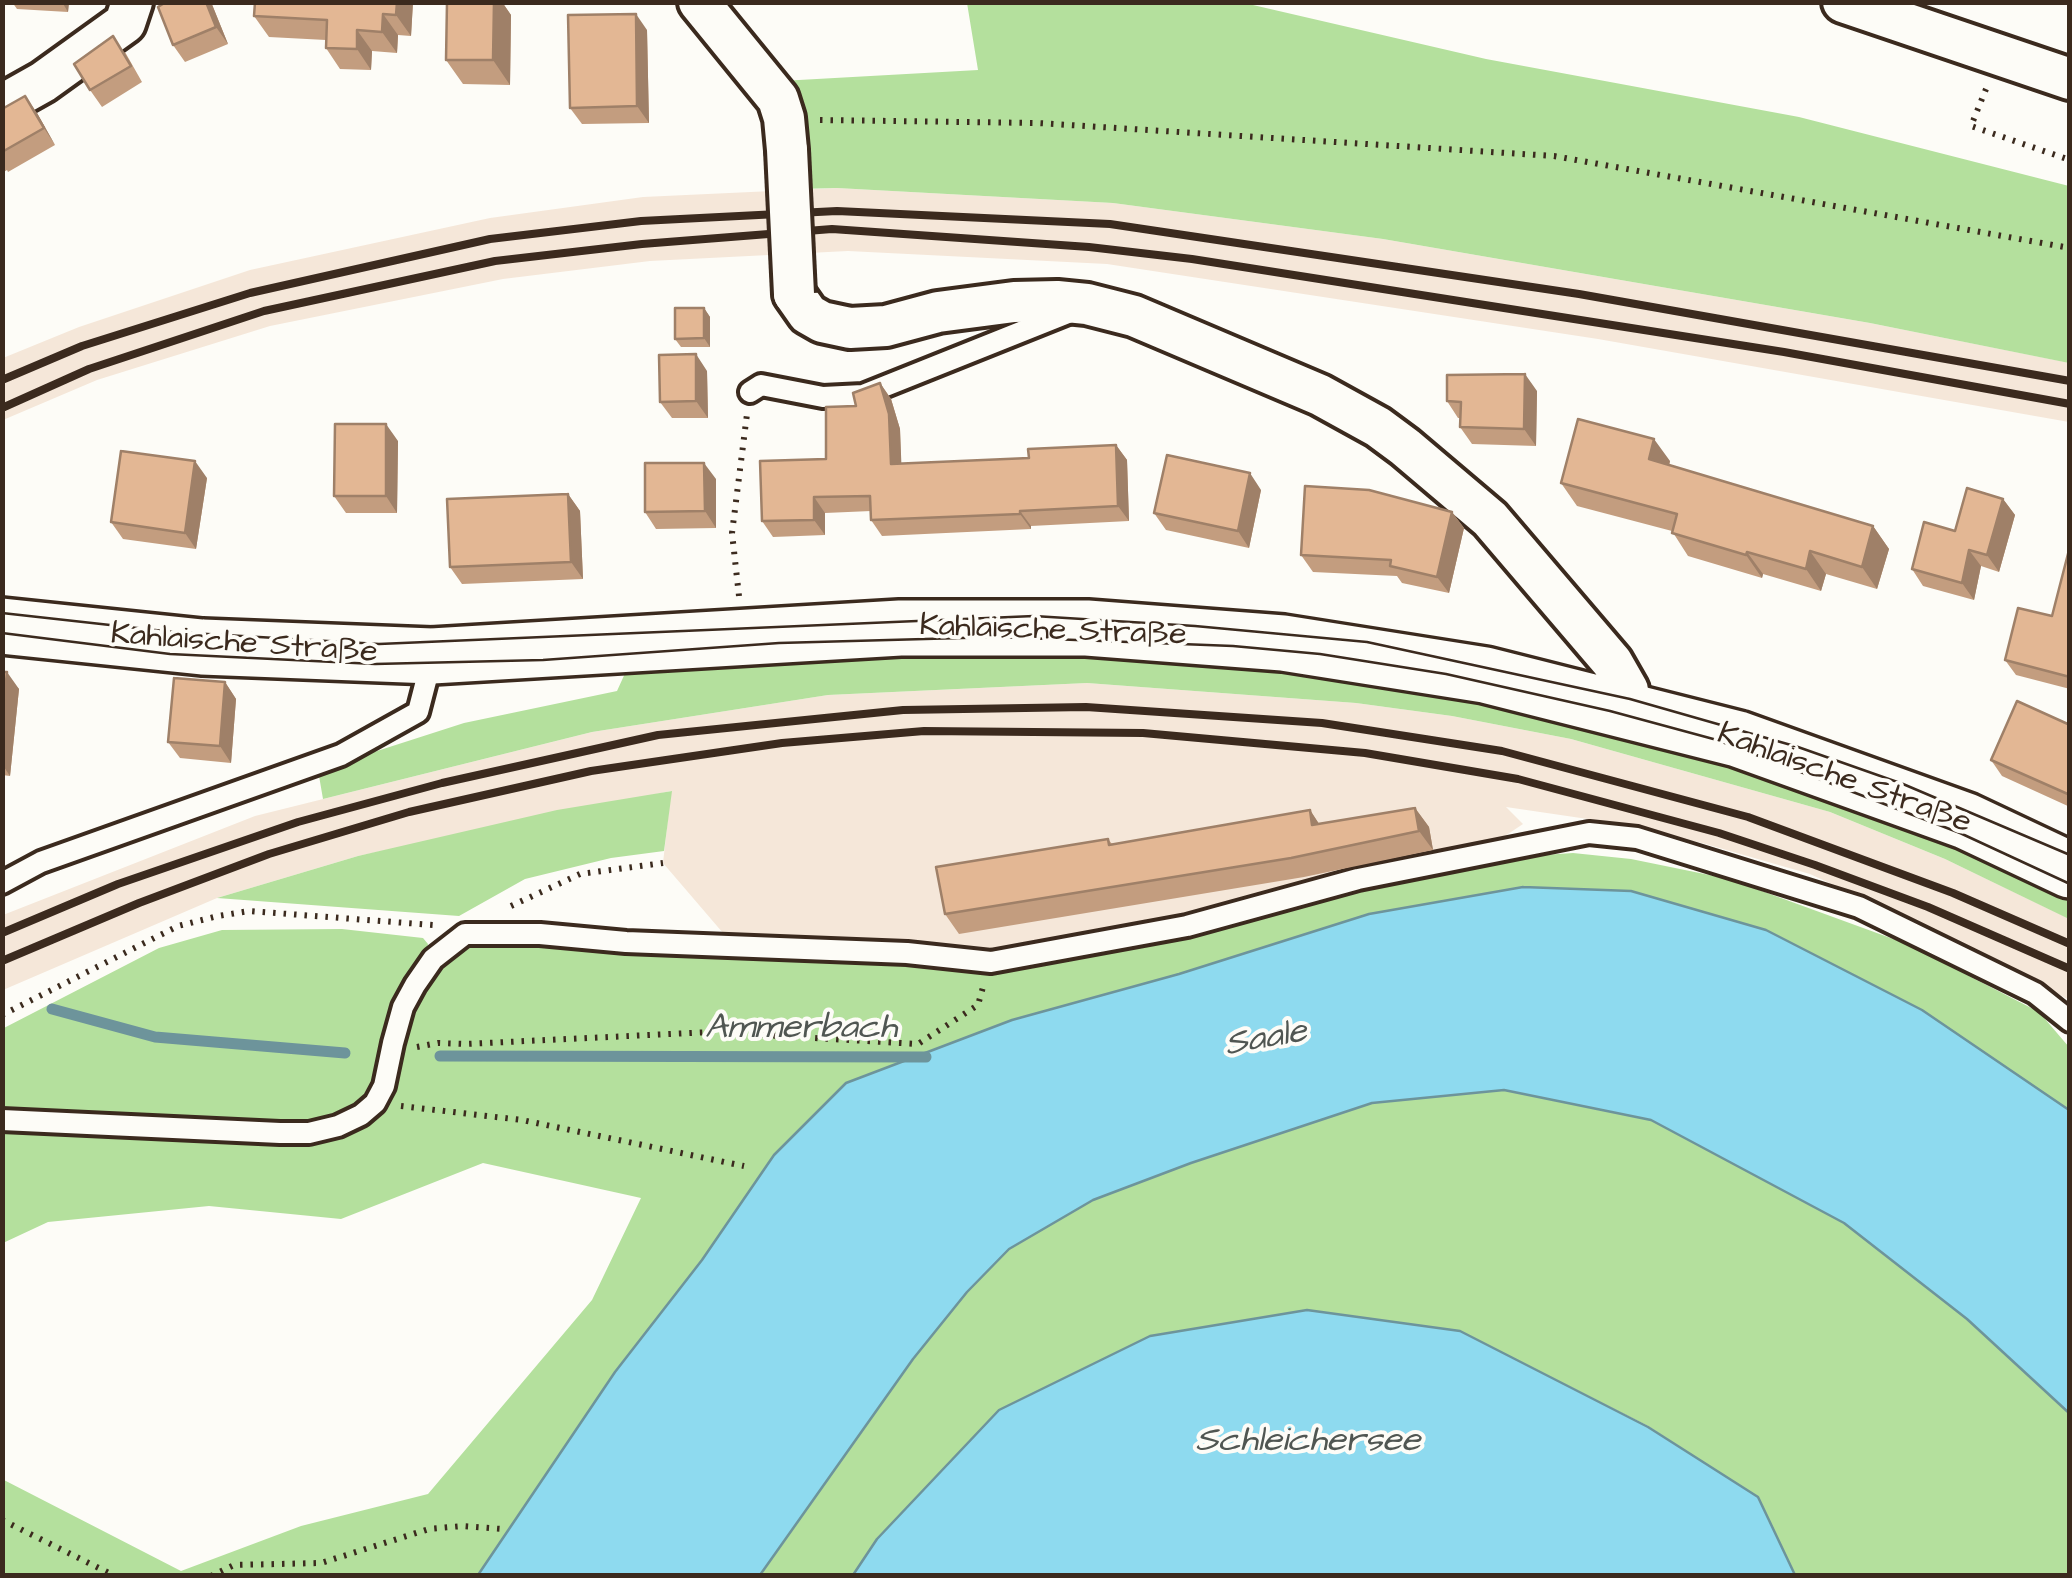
<!DOCTYPE html>
<meta charset="utf-8">
<style>
body{margin:0}
#map{position:relative;width:2072px;height:1578px;overflow:hidden;background:#fdfcf7;font-family:"Architects Daughter",sans-serif}
canvas{display:block}
.frame{position:absolute;inset:0;border:5px solid #3b2a1e;pointer-events:none}
</style>
<div id="map">
<canvas width="2072" height="1578"></canvas>
<div class="frame"></div>
</div>
<script>
const context = document.querySelector('canvas').getContext('2d');
context.lineJoin = 'round';
function paint(path, color) { context.fillStyle = color; context.fill(path, 'evenodd'); }
const poly = rows => new Path2D(rows.map(r => 'M' + r).join(''));
function trace(path, color, width, dash) { context.strokeStyle = color; context.lineWidth = width; context.lineCap = dash ? 'butt' : 'round'; context.setLineDash(dash || []); context.stroke(path); }
function label(font, color, halo, rows, align = 'center') {
  context.font = font + ' "Architects Daughter",sans-serif'; context.lineWidth = 8; context.setLineDash([]); context.textBaseline = 'middle'; context.strokeStyle = halo; context.fillStyle = color; for (const [text, x, y, turn = 0] of rows) {
    context.save(); context.translate(x, y); context.rotate((+turn || 0) * Math.PI / 180); context.textAlign = isNaN(turn) ? turn : align; if (halo) context.strokeText(text, 0, 0); context.fillText(text, 0, 0); context.restore();
  }
}
paint(poly([
 [837,188,1113,203,1383,239,1870,323,2070,363,2069,422,1598,339,1107,264,848,251,650,261,503,279,270,326,97,380,3,420,3,358,79,327,250,270,490,218,643,197],
 [1087,683,1356,703,1452,716,1571,739,1830,812,1945,859,2070,919,2069,1000,2001,962,1810,874,1702,843,1608,822,1506,807,1523,824,1493,844,991,962,735,947,663,863,671,791,358,856,217,898,3,990,3,915,255,816,592,732,828,695]
]), '#f5e7d9');
paint(poly([
 [1240,2,1486,59,1799,117,2069,186,2069,363,1870,323,1383,239,1113,203,837,188,799,189,781,81,978,70,967,3],
 [1091,652,1240,661,1461,693,1790,777,2069,891,2069,919,1945,859,1830,812,1571,739,1452,716,1356,703,1087,683,828,695,592,732,323,799,318,770,464,723,617,691,627,669,803,657],
 [672,791,664,851,611,858,525,879,459,916,217,898,358,856,557,810],
 [1573,853,1631,859,1729,879,1907,944,2039,1012,2069,1047,2069,1110,1922,1010,1766,930,1179,974,1012,1020,774,1155,702,1260,615,1372,478,1575,3,1575,2,1479,181,1571,301,1526,428,1494,592,1300,641,1198,483,1163,341,1219,209,1206,48,1222,3,1243,3,1129,279,1142,382,1109,393,1090,402,1044,423,989,440,966,457,952,503,935,991,962,1456,861],
 [342,929,423,938,428,944,426,953,406,980,395,1004,383,1041,376,1082,367,1096,355,1107,334,1117,308,1123,3,1110,2,1029,159,948,222,930],
 [1504,1090,1651,1120,1844,1223,1967,1319,2069,1413,2069,1575,1795,1575,1757,1497,1648,1426,1460,1331,1307,1310,1150,1336,877,1539,853,1575,760,1576,913,1359,967,1292,1009,1249,1093,1200,1191,1163,1372,1103]
]), '#b4e09d');
const water = poly([
 [1523,887,1631,891,1766,930,1922,1010,2069,1110,2069,1413,1967,1319,1844,1223,1651,1120,1504,1090,1372,1103,1191,1163,1093,1200,1009,1249,967,1292,913,1359,760,1575,478,1575,615,1372,702,1260,774,1155,846,1083,1012,1020,1179,974,1369,914,1523,887],
 [1307,1310,1460,1331,1648,1427,1758,1497,1795,1575,853,1575,877,1539,999,1410,1150,1336,1307,1310]
]);
paint(water, '#8edaef');
trace(water, '#6d949b', 2.5);
trace(poly([
 [52,1009,155,1037,345,1053],
 [440,1056,926,1057]
]), '#6d949b', 11);
const lane = poly([
 [750,392,761,385,823,397,863,395,1078,309],
 [2,883,41,862,341,755,418,712,432,658],
 [2,1120,280,1133,309,1133,338,1126,361,1115,375,1103,384,1086,393,1043,403,1007,415,985,433,959,465,934,540,934,626,942,907,953,991,962,1187,926,1358,879,1589,833,1637,838,1859,907,2035,993,2070,1021]
]);
const street = poly([
 [699,2,778,99,784,118,787,150],
 [1843,2,2070,79],
 [2,105,43,82,125,23,132,2],
 [794,294,808,314,822,322,850,328,886,326,938,312,1014,302,1057,301,1087,304,1134,316,1320,395,1378,427,1405,447,1490,519,1612,662,1628,690,1629,709]
]);
const secondary = poly([
 [2,626,202,647,432,656,900,628,1087,628,1283,643,1485,675,1738,739,1966,821,2070,870]
]);
trace(lane, '#3b2a1e', 28);
trace(street, '#3b2a1e', 48);
trace(secondary, '#3b2a1e', 62);
trace(poly([
 [1986,89,1971,126,2070,160],
 [820,120,1038,123,1554,156,2070,248],
 [739,596,732,533,747,414],
 [511,906,580,874,663,863],
 [2,1015,178,926,218,916,249,911,433,925],
 [417,1047,438,1043,465,1044,711,1032,918,1044,978,1005,983,987],
 [401,1106,522,1120,744,1166],
 [2,1520,115,1576],
 [211,1576,234,1565,321,1563,429,1529,462,1526,502,1529]
]), '#3b2a1e', 6, [2.5, 8]);
trace(lane, '#fdfcf7', 20);
trace(street, '#fdfcf7', 40);
trace(secondary, '#fdfcf7', 55);
trace(poly([
 [2,613,173,632,379,644,1034,616,1195,626,1367,642,1630,699,1798,747,1903,784,2070,855],
 [2,633,170,654,375,664,543,660,779,643,998,637,1233,646,1320,654,1446,674,1610,711,1717,740,1960,833,2070,884]
]), '#3b2a1e', 2.5);
trace(poly([
 [2,380,82,346,250,293,490,239,641,221,837,211,1110,224,1579,294,2070,381],
 [2,408,89,369,264,311,495,261,642,244,832,229,1089,247,1192,259,1784,352,2070,404],
 [2,933,118,884,298,822,442,783,658,735,903,710,1086,707,1322,723,1502,751,1748,817,1953,893,2070,944],
 [2,961,139,903,269,854,409,812,591,771,782,743,924,731,1143,733,1365,753,1518,779,1719,833,1815,865,1928,907,2070,969]
]), '#3b2a1e', 8);
const streetBridge = poly([
 [787,150,794,294]
]);
trace(streetBridge, '#3b2a1e', 48, []);
trace(streetBridge, '#fdfcf7', 40);
paint(poly([
 [12,2,69,2,68,12,17,9],
 [211,2,228,44,185,62,173,45],
 [255,2,413,2,411,36,398,35,397,53,372,51,371,70,340,69,326,48,326,40,269,37,254,16],
 [447,2,502,2,511,15,510,85,463,84,446,60],
 [647,30,649,123,582,124,570,108],
 [125,52,142,82,102,107,90,90],
 [2,109,37,113,55,145,8,172,7,170,2,173],
 [704,308,710,317,710,347,681,347,675,339],
 [707,371,708,418,672,418,660,402],
 [880,383,891,399,900,429,901,464,1029,458,1116,445,1127,460,1129,521,1031,526,1031,529,882,536,871,520,871,511,825,513,825,535,773,537,762,521,826,459,856,406],
 [1537,391,1536,446,1472,444,1460,427,1461,418,1458,418,1447,401],
 [398,441,397,513,346,513,334,496],
 [1670,461,1669,465,1873,526,1889,549,1877,589,1826,574,1821,591,1763,574,1762,578,1688,556,1672,531,1577,506,1561,483],
 [207,478,196,549,123,539,111,522],
 [716,479,716,528,656,529,645,512],
 [1261,490,1249,548,1166,530,1154,513],
 [568,494,580,511,583,579,462,584,450,567],
 [2003,499,2015,515,1999,572,1981,566,1974,600,1923,586,1912,569,1955,531],
 [1452,512,1464,528,1449,593,1402,583,1397,576,1313,572,1301,555],
 [2070,546,2070,689,2016,675,2005,660,2052,616],
 [2,672,19,689,10,776,2,775],
 [225,682,236,699,231,763,180,758,168,742],
 [2070,725,2070,807,2002,776,1991,760],
 [1415,808,1429,827,1433,850,1304,877,959,934,945,914,1108,839,1112,844,1310,810,1319,824]
]), '#c39d7f');
paint(poly([
 [62,2,69,2,68,12],
 [206,2,211,2,228,44,216,27],
 [397,2,413,2,411,36,396,15],
 [494,2,502,2,511,15,510,85,493,60],
 [383,14,398,35,397,53,382,32],
 [636,14,647,30,649,123,637,106],
 [357,30,372,51,371,70,357,49],
 [25,96,37,113,55,145,44,128],
 [704,308,710,317,710,347,704,338],
 [696,354,707,371,708,418,696,401],
 [1525,374,1537,391,1536,446,1524,429],
 [880,383,891,399,900,429,902,479,891,464],
 [386,424,398,441,397,513,386,496],
 [1654,439,1670,461,1665,481,1649,459],
 [1116,445,1127,460,1129,521,1118,506],
 [195,461,207,478,196,549,185,533],
 [704,463,716,479,716,528,705,511],
 [1250,473,1261,490,1249,548,1238,531],
 [568,494,580,511,583,579,571,562],
 [814,497,825,513,825,535,814,520],
 [2003,499,2015,515,1999,572,1987,555],
 [1020,511,1031,526,1031,529,1020,514],
 [1452,512,1464,528,1449,593,1437,577],
 [1873,526,1889,549,1877,589,1862,567],
 [1969,550,1981,566,1974,600,1962,583],
 [1810,551,1826,574,1821,591,1806,569],
 [1747,552,1763,574,1762,578,1746,555],
 [7,672,19,689,10,776,2,764,2,720],
 [225,682,236,699,231,763,220,746],
 [1415,808,1429,827,1433,850,1419,831],
 [1310,810,1323,830,1312,825]
]), '#9f8068');
const building = poly([
 [166,2,206,2,216,27,173,45,158,7,166,2],
 [255,2,397,2,396,15,383,14,382,32,357,30,357,49,326,48,327,20,254,16,255,2],
 [447,2,494,2,493,60,446,60,447,2],
 [636,14,637,106,570,108,568,15,636,14],
 [113,36,131,66,90,90,74,64,113,36],
 [25,96,44,128,2,152,2,109,25,96],
 [675,308,704,308,704,338,675,339,675,308],
 [696,354,696,401,660,402,659,355,696,354],
 [1525,374,1524,429,1460,427,1461,402,1447,401,1447,375,1525,374],
 [880,383,889,414,891,464,1029,458,1028,449,1116,445,1118,506,1020,511,1020,514,871,520,870,496,814,497,814,520,762,521,760,461,826,459,826,407,856,406,853,393,880,383],
 [1578,419,1654,439,1649,459,1873,526,1862,567,1810,551,1806,569,1747,552,1746,555,1672,533,1677,514,1561,483,1578,419],
 [335,424,386,424,386,496,334,496,335,424],
 [121,451,195,461,185,533,111,522,121,451],
 [1167,455,1250,473,1238,531,1154,513,1167,455],
 [645,463,704,463,705,511,645,512,645,463],
 [1305,486,1369,490,1452,512,1437,577,1390,566,1391,560,1301,555,1305,486],
 [1967,488,2003,499,1987,555,1969,550,1962,583,1912,569,1924,522,1955,531,1967,488],
 [568,494,571,562,450,567,447,499,568,494],
 [2070,546,2070,677,2005,660,2018,608,2052,616,2070,546],
 [2,672,7,672,2,720,2,672],
 [174,678,225,682,220,746,168,742,174,678],
 [2017,701,2070,725,2070,795,1991,760,2017,701],
 [1415,808,1419,831,1291,858,945,914,936,867,1108,839,1109,845,1310,810,1312,825,1415,808]
]);
paint(building, '#e3b794');
trace(building, '#9f8068', 2.5);
label('32px', '#3b2a1e', '#fdfcf7', [
 ["Kahlaische Straße",1053,632,2],
 ["Kahlaische Straße",244,645,4],
 ["Kahlaische Straße",1844,780,20]
]);
label('italic 35px', '#505652', '#fdfcf7', [
 ["Ammerbach",801,1030],
 ["Saale",1266,1040,-10],
 ["Schleichersee",1308,1443]
]);
</script>
